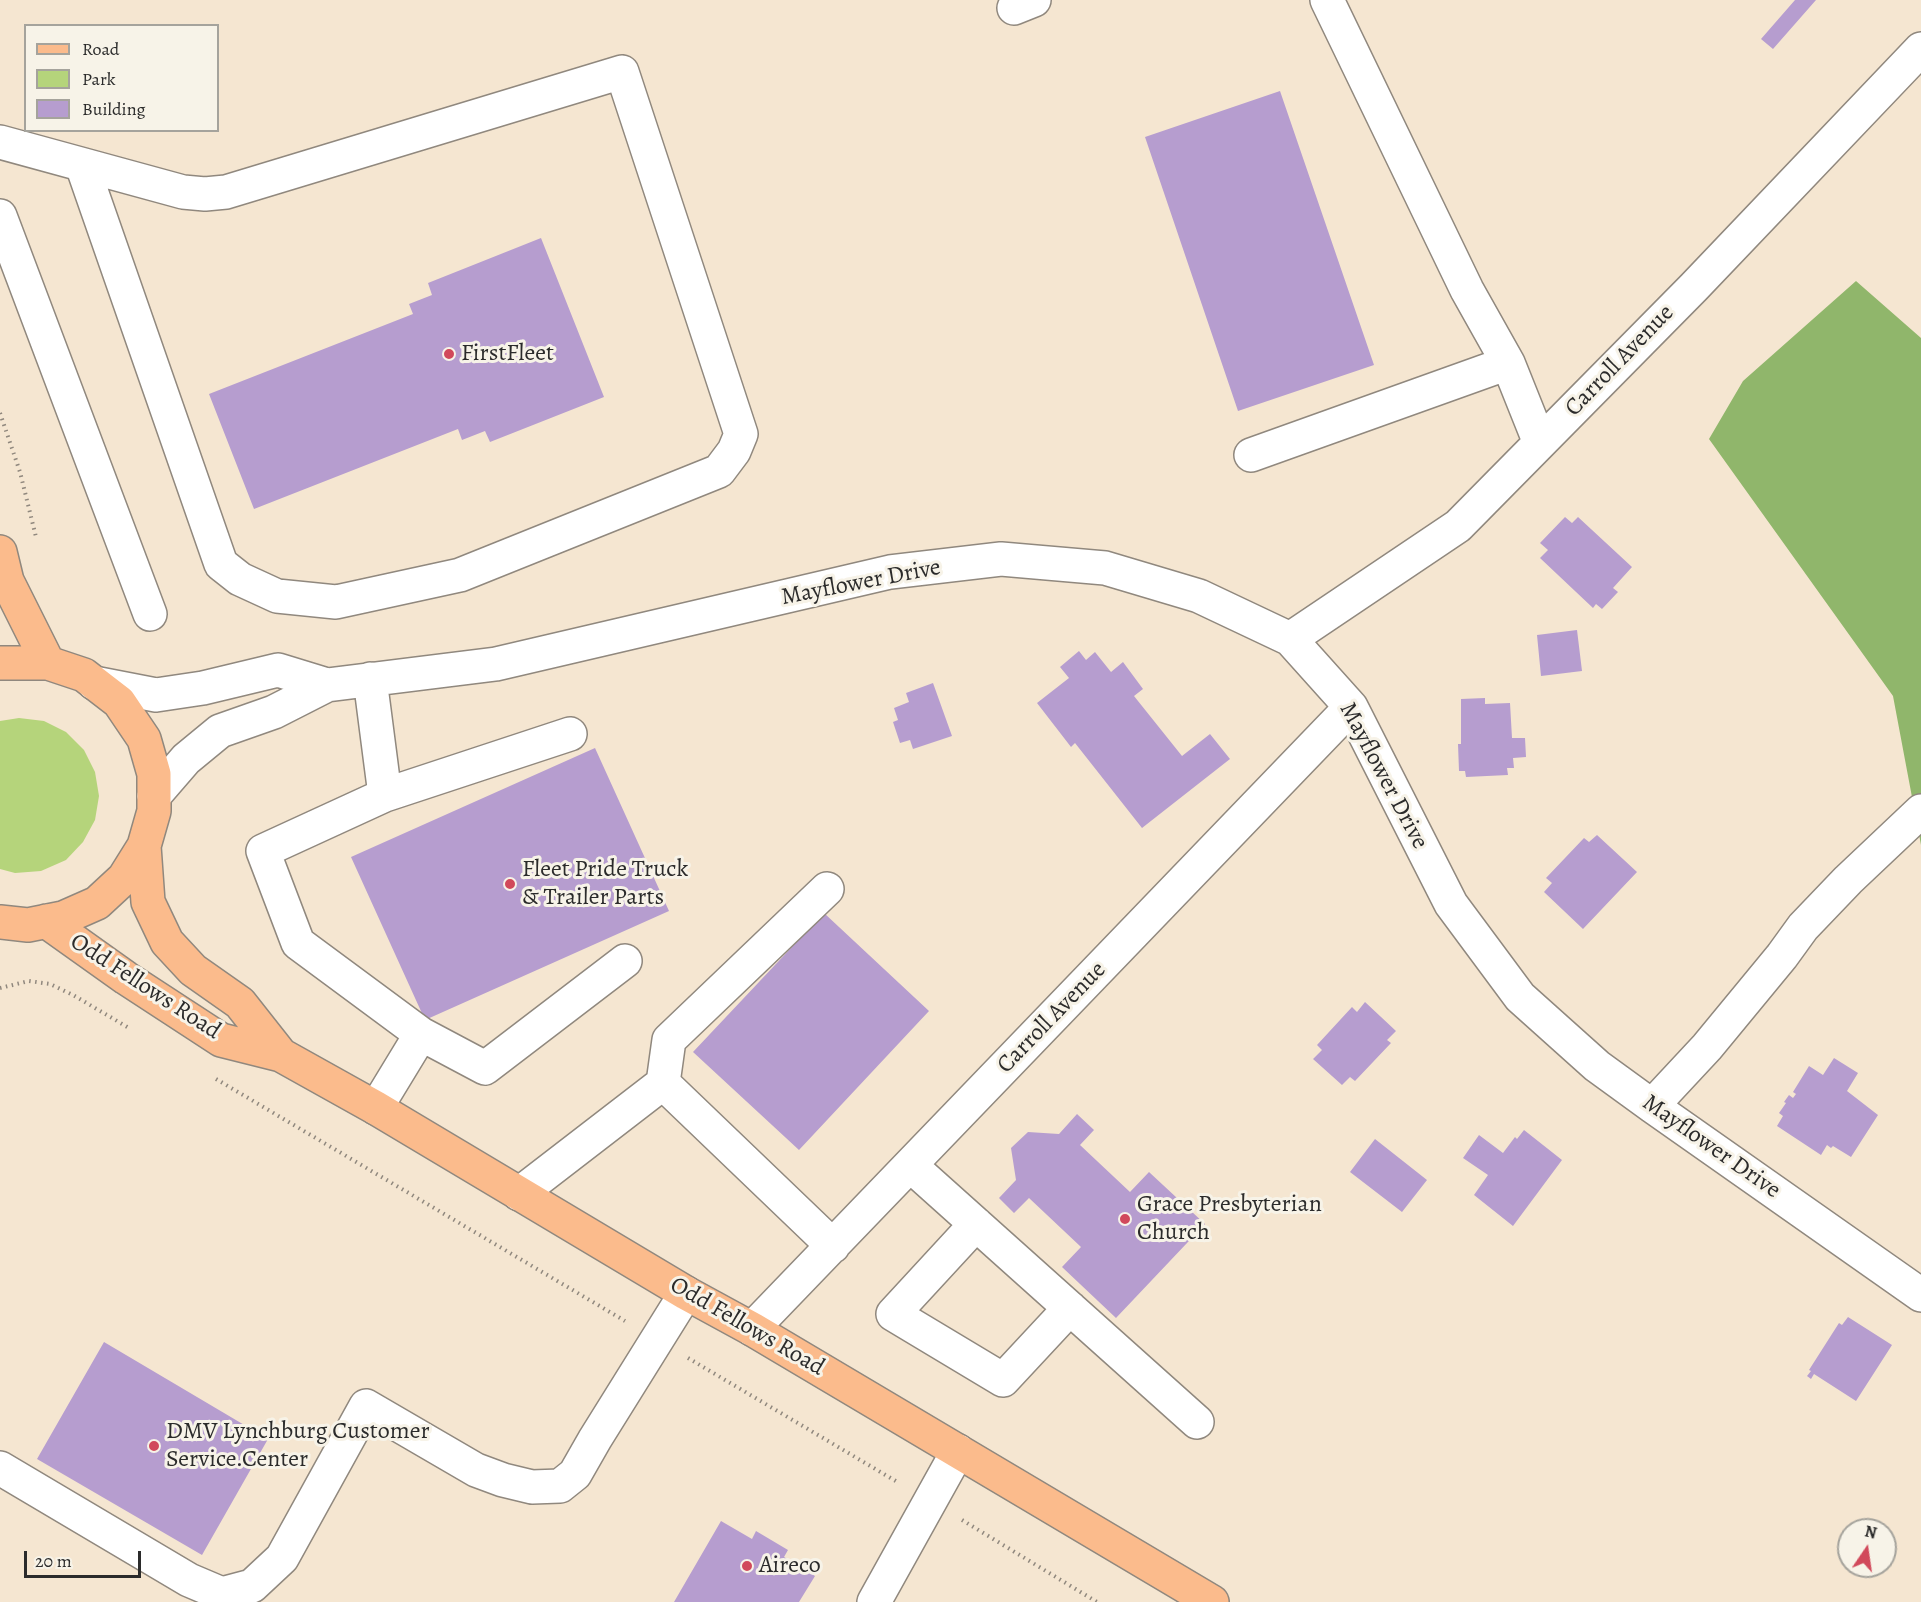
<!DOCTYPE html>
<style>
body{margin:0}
#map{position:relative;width:1921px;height:1602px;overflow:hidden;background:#f5e6d1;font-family:Alegreya,serif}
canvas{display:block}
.legend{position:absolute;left:24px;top:24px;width:195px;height:108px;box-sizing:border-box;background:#f7f3e8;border:2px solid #a5a39c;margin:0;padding:8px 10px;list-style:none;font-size:18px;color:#2b2b2b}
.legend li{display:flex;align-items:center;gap:12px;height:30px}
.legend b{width:30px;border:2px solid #a5a39c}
.north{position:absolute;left:1837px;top:1518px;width:60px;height:60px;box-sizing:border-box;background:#f7f3e8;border:2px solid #a5a39c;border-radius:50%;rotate:13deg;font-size:16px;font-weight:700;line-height:24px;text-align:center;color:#2b2b2b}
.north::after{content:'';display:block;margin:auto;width:21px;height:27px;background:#d1495b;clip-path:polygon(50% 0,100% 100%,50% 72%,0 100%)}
.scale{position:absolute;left:24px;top:1551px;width:117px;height:27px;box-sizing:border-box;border:3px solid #2b2b2b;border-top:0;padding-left:8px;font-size:18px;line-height:21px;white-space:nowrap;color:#2b2b2b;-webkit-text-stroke:4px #f7f3e8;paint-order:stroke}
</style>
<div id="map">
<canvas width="1921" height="1602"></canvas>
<ul class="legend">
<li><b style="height:8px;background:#fbbb8c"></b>Road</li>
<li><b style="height:16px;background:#b5d47b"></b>Park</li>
<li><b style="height:16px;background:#b69dcf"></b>Building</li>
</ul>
<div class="north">N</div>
<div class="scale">20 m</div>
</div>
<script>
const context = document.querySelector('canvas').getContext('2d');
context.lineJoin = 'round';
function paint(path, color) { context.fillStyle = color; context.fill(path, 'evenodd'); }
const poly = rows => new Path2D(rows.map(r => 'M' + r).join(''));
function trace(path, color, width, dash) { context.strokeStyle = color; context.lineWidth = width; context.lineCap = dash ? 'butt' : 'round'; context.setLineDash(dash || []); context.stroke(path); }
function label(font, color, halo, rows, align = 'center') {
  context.font = font + ' Alegreya,serif'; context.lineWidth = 6; context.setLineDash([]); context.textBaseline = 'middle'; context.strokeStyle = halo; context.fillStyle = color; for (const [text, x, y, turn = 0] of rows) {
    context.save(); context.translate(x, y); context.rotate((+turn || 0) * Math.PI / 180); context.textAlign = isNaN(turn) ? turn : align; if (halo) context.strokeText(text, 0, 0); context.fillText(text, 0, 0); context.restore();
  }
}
paint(poly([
 [19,718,44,721,66,732,84,750,95,772,99,796,95,820,83,842,66,860,41,871,15,873,0,869,0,721]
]), '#b5d47b');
paint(poly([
 [1856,281,1921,338,1921,845,1893,696,1709,439,1743,381]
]), '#90b66b');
paint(poly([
 [1795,0,1816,0,1773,49,1761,39],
 [1280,91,1374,365,1238,411,1145,137],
 [541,238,604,397,490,442,485,431,462,440,458,429,254,509,209,394,413,314,409,304,432,295,428,283],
 [1565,517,1572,523,1578,517,1632,567,1613,588,1618,592,1602,609,1596,604,1593,608,1540,558,1548,550,1540,543],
 [1577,630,1582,671,1541,676,1537,635],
 [1079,651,1086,660,1095,652,1111,672,1123,662,1143,689,1134,696,1182,756,1210,734,1230,759,1142,828,1075,743,1071,747,1037,703,1069,678,1060,667],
 [933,683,952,736,913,749,910,740,900,743,893,722,898,720,894,708,909,702,906,693],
 [1485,698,1485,704,1510,703,1512,738,1525,738,1526,757,1513,758,1514,768,1507,768,1508,775,1466,777,1465,771,1459,771,1458,744,1461,744,1461,699],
 [595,748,669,911,425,1020,351,857],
 [1597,835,1637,872,1583,929,1544,892,1552,883,1546,878,1584,838,1589,842],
 [824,913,929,1011,799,1150,693,1052],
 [1365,1002,1396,1031,1387,1040,1391,1043,1355,1081,1350,1077,1342,1085,1313,1059,1322,1050,1317,1045,1352,1007,1357,1012],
 [1834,1058,1858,1073,1847,1091,1878,1115,1851,1157,1833,1146,1831,1148,1827,1145,1821,1155,1777,1126,1783,1116,1779,1113,1786,1103,1784,1102,1789,1095,1793,1098,1796,1094,1793,1092,1809,1066,1823,1075],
 [1077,1114,1094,1130,1080,1145,1130,1192,1149,1172,1205,1224,1116,1318,1062,1267,1081,1247,1029,1198,1014,1213,999,1198,1016,1180,1011,1148,1028,1132,1059,1134],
 [1524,1130,1562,1160,1513,1226,1474,1195,1488,1175,1463,1158,1479,1135,1503,1153,1515,1137,1517,1139],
 [1375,1139,1427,1180,1402,1212,1350,1172],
 [1848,1317,1892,1345,1856,1401,1814,1374,1811,1379,1807,1376,1811,1371,1809,1370,1839,1323,1842,1325],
 [104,1342,268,1439,202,1555,37,1459],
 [721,1521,752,1539,756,1531,788,1550,784,1557,815,1576,799,1602,674,1602]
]), '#b69dcf');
const minor = poly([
 [1327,0,1467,290,1508,363],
 [1014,8,1034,0],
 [0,142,183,192,205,194,226,192,622,72,741,434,734,451,719,471,460,575,336,602,277,596,240,579,221,564,82,165],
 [0,216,150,614],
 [1251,455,1508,363,1540,443],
 [1290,639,1458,526,1694,287,1921,49],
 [370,679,385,795,263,851,298,943,421,1034,376,1108],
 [94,683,156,695,203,688,278,670,327,685],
 [385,795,570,734],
 [154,796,186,759,220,731,274,712,327,685,496,664,890,572,1001,559,1105,568,1199,596,1290,639,1351,707,1451,904,1520,997,1597,1066,1652,1106,1921,1295],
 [421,1034,485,1068,625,961],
 [663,1083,669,1040,827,889],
 [1652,1106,1707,1047,1782,956,1803,927,1848,880,1921,811],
 [910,1165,1197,1422],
 [519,1194,663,1083,833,1246],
 [976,1224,893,1314,1003,1380,1070,1308],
 [752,1329,1351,707],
 [0,1468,189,1580,222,1594,252,1586,282,1558,366,1406,476,1470,503,1480,532,1487,560,1486,575,1474,595,1439,686,1293],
 [874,1602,958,1451]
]);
const major = poly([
 [0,552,7,581,48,663],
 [0,663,48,663,84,675,119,702,144,739,154,774,154,811,144,846,124,878,97,903,63,918,28,925,0,922],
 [144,846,148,902,167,942,193,970,240,1003,281,1055],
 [46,921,126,978,221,1040,281,1055,376,1108,686,1293,752,1329,1212,1602]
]);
trace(minor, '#90887e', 36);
trace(major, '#90887e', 36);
trace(poly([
 [0,413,20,472,36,537],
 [0,988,29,981,50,984,73,995,129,1028],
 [216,1079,625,1321],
 [688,1358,899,1483],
 [962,1520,1097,1602]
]), '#90887e', 4, [1.5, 4.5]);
trace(minor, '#fff', 33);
trace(major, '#fbbb8c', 33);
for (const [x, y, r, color] of [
 [449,354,6,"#d1495b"],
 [510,884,6,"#d1495b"],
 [1125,1219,6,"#d1495b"],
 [154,1446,6,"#d1495b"],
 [747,1566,6,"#d1495b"]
]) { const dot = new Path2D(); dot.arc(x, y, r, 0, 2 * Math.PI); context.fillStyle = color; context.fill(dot); trace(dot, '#f7f3e8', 2); }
label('24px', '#2b2b2b', '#f7f3e8', [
 ["FirstFleet",461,354],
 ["Fleet Pride Truck",522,870],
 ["& Trailer Parts",522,898],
 ["Grace Presbyterian",1137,1205],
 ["Church",1137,1233],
 ["DMV Lynchburg Customer",166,1432],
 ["Service.Center",166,1460],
 ["Aireco",759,1566]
], 'left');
label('24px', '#2b2b2b', '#f7f3e8', [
 ["Carroll Avenue",1620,361,-46],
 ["Mayflower Drive",861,583,-11],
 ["Mayflower Drive",1383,776,62],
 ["Odd Fellows Road",145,987,33],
 ["Carroll Avenue",1052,1018,-46],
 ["Mayflower Drive",1711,1147,35],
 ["Odd Fellows Road",747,1327,30]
]);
</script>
